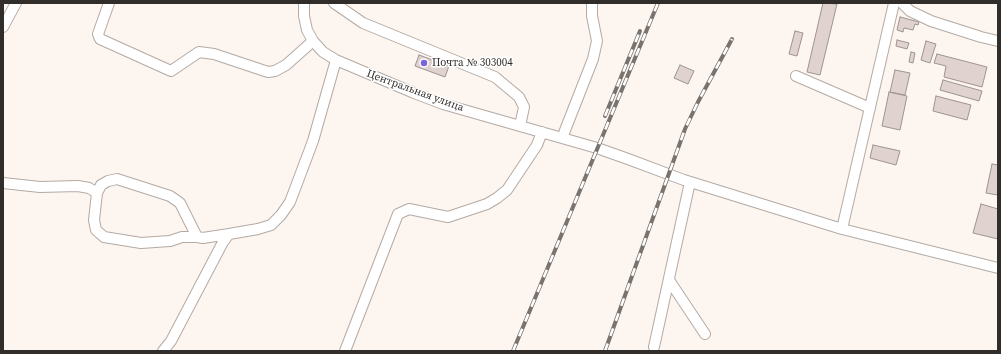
<!DOCTYPE html>
<meta charset="utf-8">
<style>
body{margin:0}
#map{position:relative;width:1001px;height:354px;overflow:hidden;background:#fdf5ef;font-family:"Source Serif 4",serif}
canvas{display:block}
.frame{position:absolute;inset:0;border:4px solid #312d2b;pointer-events:none}
</style>
<div id="map">
<canvas width="1001" height="354"></canvas>
<div class="frame"></div>
</div>
<script>
const context = document.querySelector('canvas').getContext('2d');
context.lineJoin = 'round';
function paint(path, color) { context.fillStyle = color; context.fill(path, 'evenodd'); }
const poly = rows => new Path2D(rows.map(r => 'M' + r).join(''));
function trace(path, color, width, dash) { context.strokeStyle = color; context.lineWidth = width; context.lineCap = dash ? 'butt' : 'round'; context.setLineDash(dash || []); context.stroke(path); }
function label(font, color, halo, rows, align = 'center') {
  context.font = font + ' "Source Serif 4",serif'; context.lineWidth = 3; context.setLineDash([]); context.textBaseline = 'middle'; context.strokeStyle = halo; context.fillStyle = color; for (const [text, x, y, turn = 0] of rows) {
    context.save(); context.translate(x, y); context.rotate((+turn || 0) * Math.PI / 180); context.textAlign = isNaN(turn) ? turn : align; if (halo) context.strokeText(text, 0, 0); context.fillText(text, 0, 0); context.restore();
  }
}
const building = poly([
 [823,3,837,4,820,75,807,72,823,3],
 [900,17,919,22,918,25,915,24,913,30,904,28,903,32,897,30,900,17],
 [795,31,803,33,797,56,789,54,795,31],
 [897,40,909,43,907,49,896,46,897,40],
 [926,41,936,44,930,63,921,60,926,41],
 [911,52,915,53,913,63,909,62,911,52],
 [937,54,987,67,982,87,944,77,946,66,934,63,937,54],
 [419,55,449,66,445,77,415,66,419,55],
 [680,65,694,71,688,84,674,78,680,65],
 [895,70,910,73,905,95,890,92,895,70],
 [943,80,982,91,979,101,940,90,943,80],
 [889,92,907,96,900,130,882,126,889,92],
 [936,96,971,105,967,120,933,111,936,96],
 [873,145,900,151,896,165,870,158,873,145],
 [992,164,998,165,998,195,986,193,992,164],
 [981,204,998,209,998,239,973,233,981,204]
]);
paint(building, '#dfd2cf');
trace(building, '#9f9391', 1);
const minor = poly([
 [109,3,98,34,100,39,171,71,199,52,214,54,268,72,275,71,286,65,313,41],
 [304,3,304,16,307,30,313,41,323,52,336,60,414,93,443,104,597,148,628,159,684,180,842,229,998,268],
 [334,3,363,23,495,77,519,97,524,107,520,126],
 [902,3,910,11,931,21,981,37,998,41],
 [3,27,16,3],
 [796,76,870,108],
 [562,138,593,59,597,41,592,16,592,3],
 [3,183,40,187,78,186,89,188,97,193,94,220,96,230,104,237,141,243,170,241,182,237,197,237,203,238,229,234],
 [97,193,101,185,108,181,117,179,170,196,180,203,197,237],
 [842,229,894,3],
 [669,280,705,334],
 [654,347,690,182],
 [163,351,171,341,223,242,229,234,258,229,271,225,281,215,290,202,313,141,336,60],
 [345,351,398,214,409,209,448,217,487,204,497,198,507,190,537,145,542,132]
]);
trace(minor, '#b4aaa4', 12);
trace(minor, '#fff', 10);
const rail = poly([
 [605,116,640,31],
 [513,351,658,3],
 [605,351,685,129,698,102,732,39]
]);
trace(rail, '#78736f', 4);
trace(rail, '#fff', 2.5, [8]);
for (const [x, y, r, color] of [
 [424,63,4,"#7b63de"]
]) { const dot = new Path2D(); dot.arc(x, y, r, 0, 2 * Math.PI); context.fillStyle = color; context.fill(dot); trace(dot, '#fff', 1.5); }
label('11px', '#312d2b', '#fff', [
 ["Почта № 303004",432,63]
], 'left');
label('11px', '#312d2b', '#fff', [
 ["Центральная улица",415,91,20]
]);
</script>
